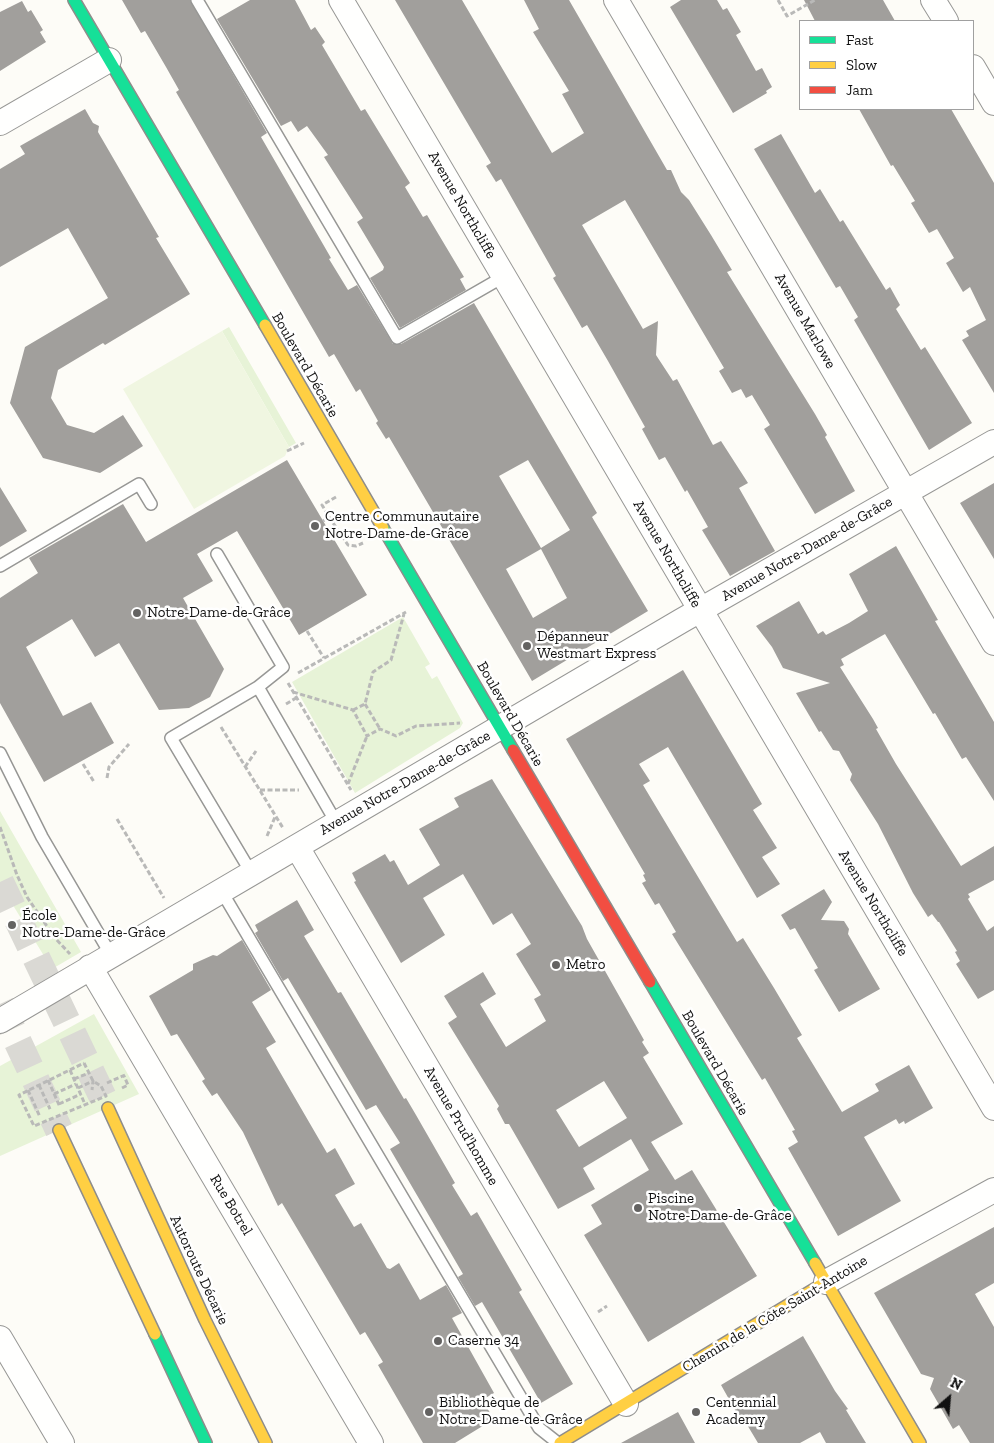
<!DOCTYPE html>
<meta charset="utf-8">
<style>
body{margin:0}
#map{position:relative;width:994px;height:1443px;overflow:hidden;background:#fdfcf7;font-family:"Zilla Slab",serif}
canvas{display:block}
.legend{position:absolute;left:799px;top:20px;width:175px;height:90px;box-sizing:border-box;background:#fff;border:1px solid #a0a0a0;margin:0;padding:6px 9px;list-style:none;font-size:15px;color:#111}
.legend li{display:flex;align-items:center;gap:10px;height:25px}
.legend b{width:25px;border:1px solid #a0a0a0}
.north{position:absolute;left:924px;top:1373px;width:50px;height:50px;-webkit-text-stroke:4px #fff;paint-order:stroke;rotate:27deg;font-size:14px;font-weight:700;line-height:20px;text-align:center;color:#111}
.north::after{content:'';display:block;margin:auto;width:18px;height:22px;background:#111;clip-path:polygon(50% 0,100% 100%,50% 72%,0 100%)}
</style>
<div id="map">
<canvas width="994" height="1443"></canvas>
<ul class="legend">
<li><b style="height:6px;background:#16e098"></b>Fast</li>
<li><b style="height:6px;background:#ffcf43"></b>Slow</li>
<li><b style="height:6px;background:#f24e42"></b>Jam</li>
</ul>
<div class="north">N</div>
</div>
<script>
const context = document.querySelector('canvas').getContext('2d');
context.lineJoin = 'round';
function paint(path, color) { context.fillStyle = color; context.fill(path, 'evenodd'); }
const poly = rows => new Path2D(rows.map(r => 'M' + r).join(''));
function trace(path, color, width, dash) { context.strokeStyle = color; context.lineWidth = width; context.lineCap = dash ? 'butt' : 'round'; context.setLineDash(dash || []); context.stroke(path); }
function label(font, color, halo, rows, align = 'center') {
  context.font = font + ' "Zilla Slab",serif'; context.lineWidth = 5; context.setLineDash([]); context.textBaseline = 'middle'; context.strokeStyle = halo; context.fillStyle = color; for (const [text, x, y, turn = 0] of rows) {
    context.save(); context.translate(x, y); context.rotate((+turn || 0) * Math.PI / 180); context.textAlign = isNaN(turn) ? turn : align; if (halo) context.strokeText(text, 0, 0); context.fillText(text, 0, 0); context.restore();
  }
}
paint(poly([
 [229,327,296,443,289,447,222,331],
 [403,617,430,664,425,667,432,679,437,676,463,723,460,728,355,793,292,682],
 [0,811,81,952,52,969,0,884],
 [94,1014,139,1094,0,1156,0,1066]
]), '#e7f3d7');
paint(poly([
 [222,331,289,447,285,456,194,509,123,389]
]), '#f0f6e1');
paint(poly([
 [122,0,190,0,267,133,261,137,331,258,329,259,348,290,357,285,393,344,401,344,474,303,597,513,592,517,648,611,532,681,389,437,386,439,376,423,378,421,360,389,356,392,334,354,329,357,176,92,179,90,166,67,145,31,141,33],
 [528,460,570,530,541,548,499,476],
 [541,549,567,598,533,618,506,569],
 [250,0,295,0,311,30,315,27,325,42,322,45,361,111,365,109,410,183,405,187,423,217,427,215,464,277,460,279,466,290,400,328,370,278,383,270,384,267,357,222,363,218,324,157,328,155,307,126,298,132,291,121,281,126,217,19],
 [395,0,462,0,552,153,584,133,562,94,569,91,533,32,539,29,524,0,569,0,667,170,671,170,681,192,689,200,711,235,732,270,727,272,815,414,827,435,825,437,855,491,815,514,764,429,770,425,752,395,746,398,741,389,732,393,719,371,724,368,625,200,582,225,643,329,658,321,656,355,673,381,677,379,713,445,721,441,748,483,739,488,775,551,730,576,702,530,708,527,687,490,685,492,665,457,659,460,642,429,645,427,608,361,587,325,582,328,567,302,553,278,556,276,501,179,496,182,486,166,491,163],
 [681,0,717,0,723,10,727,8,741,32,736,35,756,71,762,68,772,87,766,91,767,93,733,113,670,7],
 [804,0,883,0,895,21,815,21],
 [22,1,28,12,31,10,43,30,40,32,46,42,0,71,0,12],
 [85,109,93,123,99,126,98,132,159,237,156,238,190,294,105,345,103,343,58,370,51,398,67,425,94,433,123,415,143,446,100,473,43,458,10,403,25,347,108,298,68,228,0,267,0,169,25,154,20,146],
 [859,109,951,109,994,183,994,393,962,340,969,336,966,331,986,320,970,287,963,292,946,263,954,258,937,229,929,233,911,203,915,201,893,165,891,166],
 [781,134,815,193,820,189,840,222,843,220,886,290,890,287,900,305,896,309,921,350,925,347,972,423,929,450,854,320,858,317,840,286,836,288,754,149],
 [287,460,367,595,299,635,237,531,197,554,213,581,183,598,224,669,210,697,189,708,159,710,119,643,95,657,72,619,26,647,63,716,91,702,114,743,44,782,0,703,0,598,38,573,29,558,123,504,146,542],
 [994,483,994,559,960,503],
 [0,487,27,531,0,547],
 [896,546,938,620,935,621,994,722,994,801,966,757,962,759,935,713,933,714,885,634,841,659,844,665,840,667,873,719,878,728,876,729,896,764,961,866,994,846,994,880,968,894,970,897,968,899,987,931,994,926,994,990,978,999,956,964,960,961,955,952,957,951,939,922,938,922,932,914,928,917,913,893,878,824,850,780,852,774,839,751,833,750,821,731,819,732,796,693,830,683,783,668,772,647,756,626,799,601,818,634,823,631,826,635,849,623,868,611,849,574],
 [683,670,762,804,753,810,777,848,762,857,780,884,757,898,668,747,639,764,650,781,643,785,737,942,743,938,774,988,802,1035,797,1038,842,1112,879,1091,875,1084,909,1065,933,1108,905,1124,904,1121,899,1124,896,1119,864,1137,901,1201,838,1236,788,1148,798,1142,792,1131,795,1130,765,1078,762,1080,672,934,676,932,659,903,655,905,642,883,646,881,643,875,645,874,566,739],
 [492,779,582,926,587,939,644,1040,642,1042,649,1053,643,1057,683,1124,651,1142,675,1180,692,1170,757,1276,648,1342,584,1235,602,1224,591,1205,649,1170,631,1139,583,1168,595,1189,558,1209,509,1124,505,1124,497,1109,499,1106,448,1023,457,1017,444,996,483,972,496,994,480,1004,506,1047,546,1021,534,999,541,995,516,954,531,944,512,913,493,925,463,874,423,898,445,935,401,963,354,882,356,881,352,873,385,854,390,862,394,860,408,885,440,865,419,829,459,807,454,798],
 [604,1081,627,1118,579,1147,556,1110],
 [824,889,832,902,821,920,844,921,849,929,848,934,880,989,839,1012,814,970,818,968,795,928,790,930,781,915],
 [297,900,314,930,304,936,338,993,341,992,404,1099,406,1098,416,1115,455,1183,452,1185,471,1216,477,1212,522,1290,519,1292,573,1384,541,1403,482,1302,475,1306,458,1277,463,1274,390,1149,400,1143,376,1105,366,1110,288,978,283,981,255,933,258,931,255,925],
 [242,940,271,990,252,1002,276,1042,266,1048,327,1153,335,1148,355,1184,335,1195,354,1227,361,1223,387,1268,390,1269,399,1263,420,1300,446,1285,462,1313,452,1318,494,1393,482,1400,494,1419,455,1443,423,1443,378,1365,383,1362,365,1332,360,1335,282,1203,278,1206,243,1132,217,1093,212,1096,202,1081,205,1079,177,1034,171,1036,149,996,193,970,193,964,213,955,217,956],
 [994,1227,994,1283,975,1294,994,1327,994,1443,970,1443,959,1425,953,1429,930,1389,934,1378,921,1374,874,1293],
 [803,1336,835,1391,848,1409,846,1410,866,1443,826,1443,820,1432,800,1443,758,1443,746,1423,743,1424,721,1385],
 [678,1412,695,1443,621,1443]
]), '#a19f9c');
trace(poly([
 [0,882,108,1108],
 [0,1004,59,1130]
]), '#dad9d4', 28, [28, 14]);
const lane = poly([
 [197,0,397,338,503,277],
 [217,554,283,667,258,687,171,738,252,874],
 [0,566,139,484,151,504],
 [258,687,337,824],
 [0,753,42,837,111,955],
 [222,892,539,1428,558,1443]
]);
const street = poly([
 [341,0,994,1108],
 [616,0,994,643],
 [933,0,946,21],
 [973,67,994,103],
 [0,123,109,60],
 [297,847,626,1404],
 [90,967,371,1443],
 [0,1021,681,621,994,442],
 [826,1282,994,1190],
 [0,1338,62,1443]
]);
const fast = poly([
 [74,0,265,325],
 [383,528,513,750],
 [650,982,815,1263],
 [155,1334,206,1443]
]);
const slow = poly([
 [265,325,383,528],
 [108,1108,205,1320,266,1443],
 [59,1130,155,1334],
 [815,1263,920,1443],
 [560,1443,826,1282]
]);
const jam = poly([
 [513,750,650,982]
]);
trace(lane, '#979795', 14);
trace(street, '#979795', 26);
trace(fast, '#8e8d8b', 14);
trace(slow, '#8e8d8b', 14);
trace(jam, '#8e8d8b', 14);
trace(poly([
 [778,0,787,16,815,0],
 [287,451,304,443],
 [336,497,322,505,329,517,348,545,356,546,363,543],
 [323,521,329,517],
 [307,631,324,658],
 [298,673,406,612],
 [288,683,351,790],
 [293,692,353,710,367,736,380,729,396,736,416,726,460,723],
 [286,704,296,698],
 [365,704,380,729],
 [353,710,365,704,373,672,391,660,404,614],
 [221,727,283,828],
 [83,764,94,782],
 [245,767,256,751],
 [107,778,109,767,129,744],
 [348,784,367,736],
 [260,790,299,790],
 [117,819,164,898],
 [0,827,17,875,27,897,55,938,70,954],
 [267,836,275,817],
 [84,1063,93,1081,101,1086,106,1096,34,1126,19,1095,84,1063],
 [70,1070,84,1102],
 [74,1079,89,1073],
 [48,1080,60,1107],
 [107,1083,125,1075],
 [39,1085,50,1109],
 [78,1088,93,1081,92,1090],
 [122,1088,128,1085,124,1076],
 [28,1090,40,1117],
 [54,1094,76,1084],
 [59,1104,81,1094],
 [598,1312,607,1306]
]), '#b9b9b8', 3, [5, 2.5]);
trace(lane, '#fffffe', 11);
trace(street, '#fffffe', 24);
trace(fast, '#16e098', 11);
trace(slow, '#ffcf43', 11);
trace(jam, '#f24e42', 11);
for (const [x, y, r, color] of [
 [315,526,5,"#646362"],
 [137,613,5,"#646362"],
 [527,646,5,"#646362"],
 [12,925,5,"#646362"],
 [556,965,5,"#646362"],
 [638,1208,5,"#646362"],
 [438,1341,5,"#646362"],
 [429,1412,5,"#646362"],
 [696,1412,5,"#646362"]
]) { const dot = new Path2D(); dot.arc(x, y, r, 0, 2 * Math.PI); context.fillStyle = color; context.fill(dot); trace(dot, '#fff', 2); }
label('15px', '#111', '#fff', [
 ["Avenue Northcliffe",462,205,60],
 ["Avenue Marlowe",805,321,60],
 ["Boulevard Décarie",305,365,60],
 ["Avenue Notre-Dame-de-Grâce",807,549,-30],
 ["Avenue Northcliffe",667,554,60],
 ["Boulevard Décarie",510,714,60],
 ["Avenue Notre-Dame-de-Grâce",405,783,-30],
 ["Avenue Northcliffe",873,903,59],
 ["Boulevard Décarie",715,1063,60],
 ["Avenue Prud'homme",461,1126,60],
 ["Rue Botrel",231,1205,59],
 ["Autoroute Décarie",199,1270,65],
 ["Chemin de la Côte-Saint-Antoine",775,1314,-31]
]);
label('15px', '#111', '#fff', [
 ["Centre Communautaire",325,517],
 ["Notre-Dame-de-Grâce",325,534],
 ["Notre-Dame-de-Grâce",147,613],
 ["Dépanneur",537,637],
 ["Westmart Express",537,654],
 ["École",22,916],
 ["Notre-Dame-de-Grâce",22,933],
 ["Metro",566,965],
 ["Piscine",648,1199],
 ["Notre-Dame-de-Grâce",648,1216],
 ["Caserne 34",448,1341],
 ["Bibliothèque de",439,1403],
 ["Notre-Dame-de-Grâce",439,1420],
 ["Centennial",706,1403],
 ["Academy",706,1420]
], 'left');
</script>
